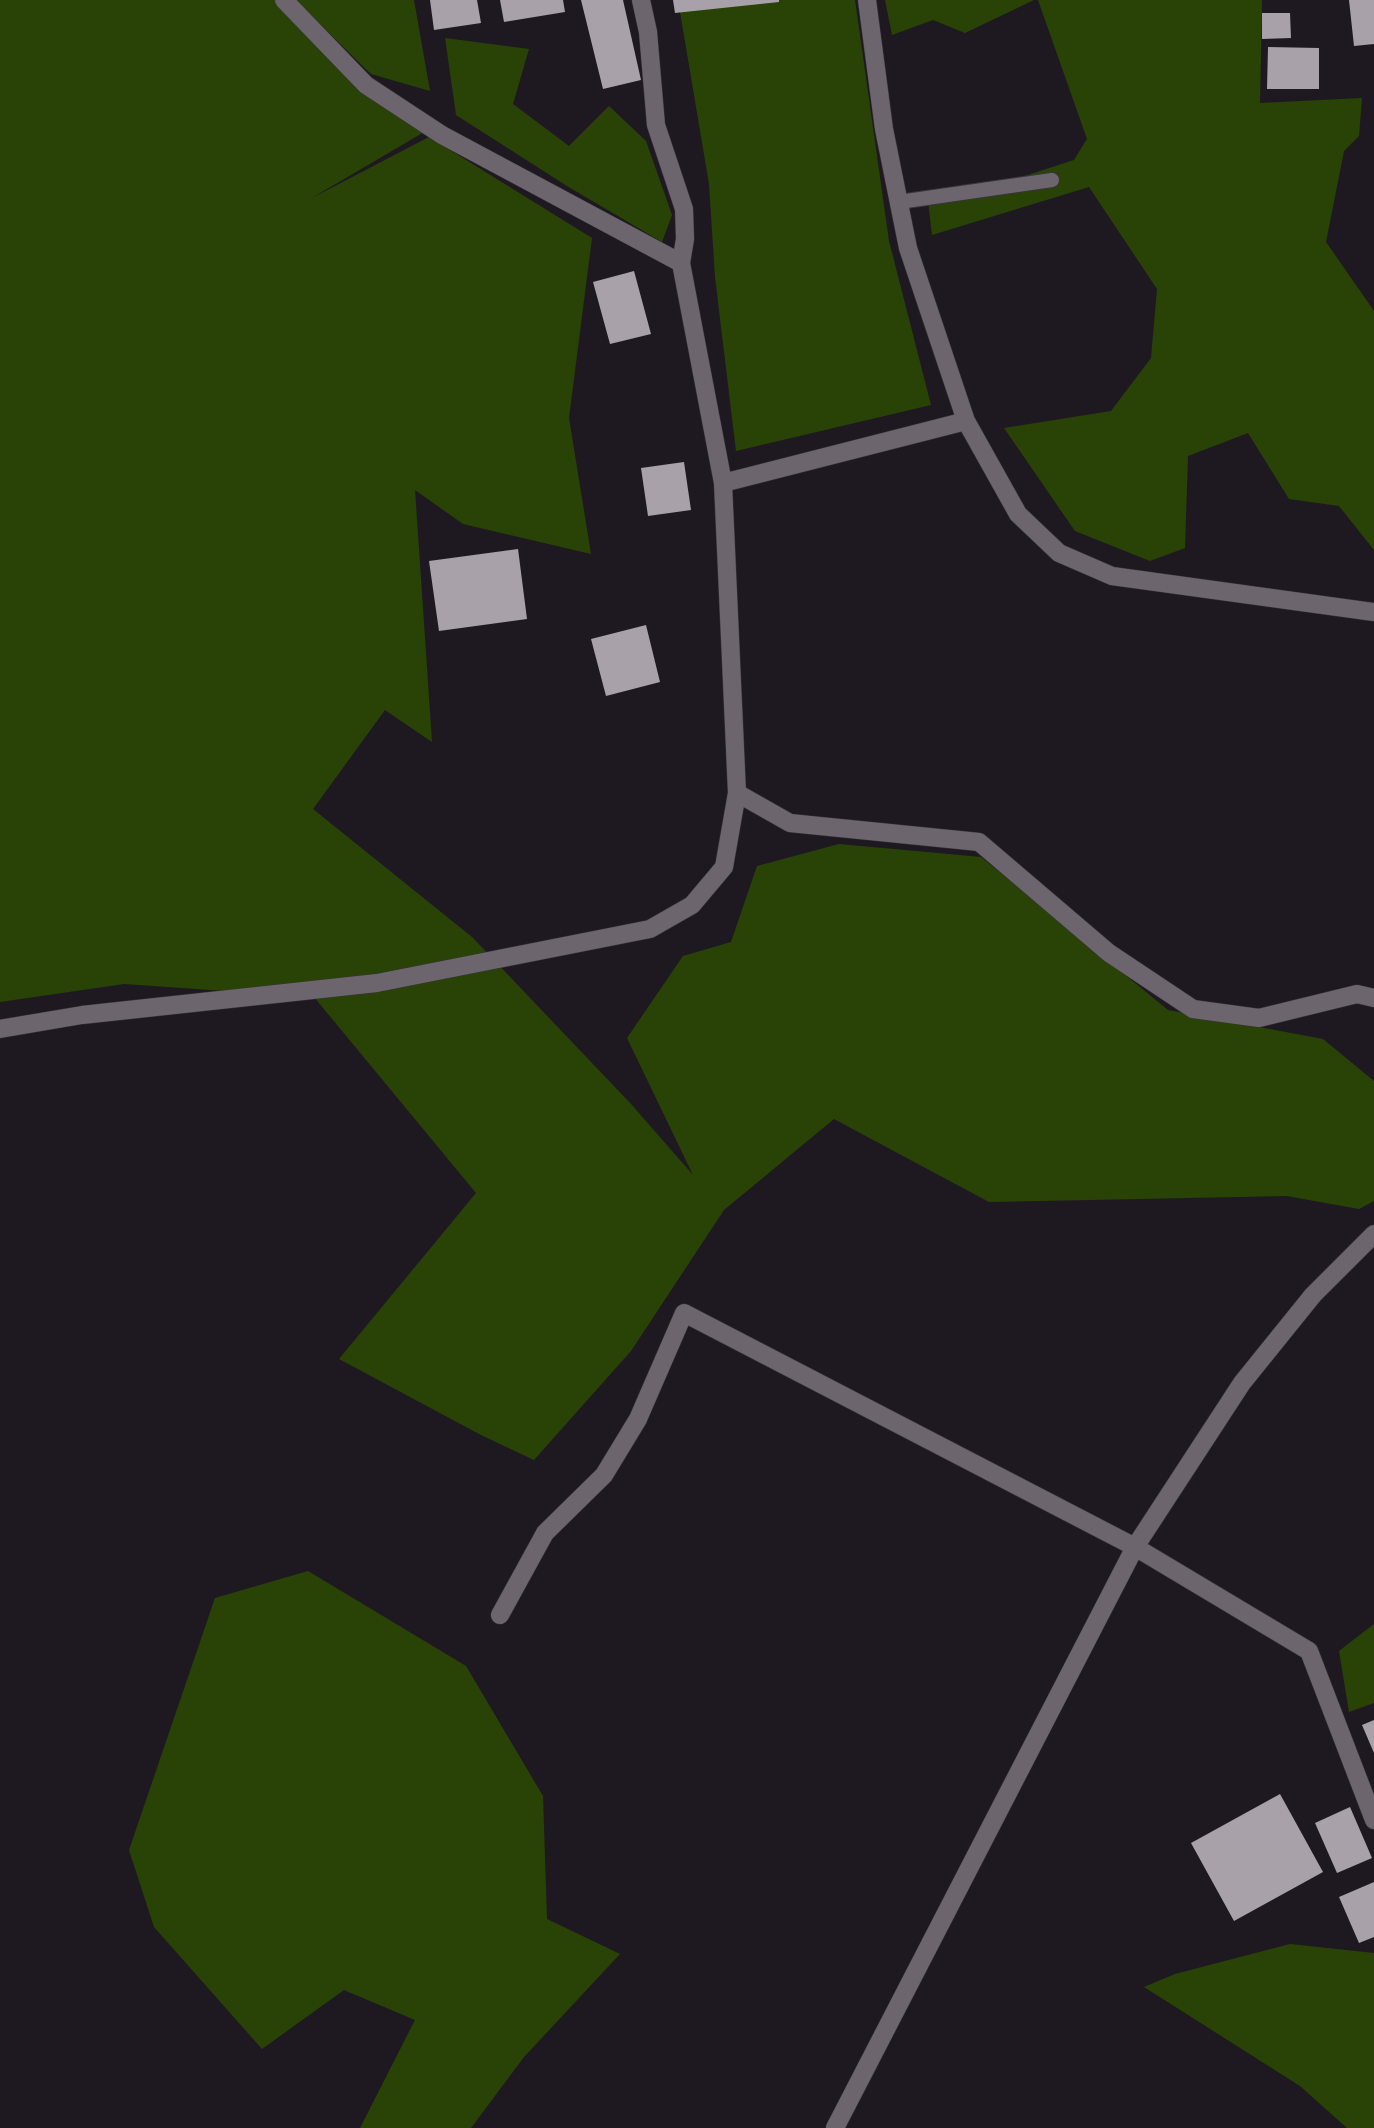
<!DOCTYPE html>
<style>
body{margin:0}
canvas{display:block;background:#1e1920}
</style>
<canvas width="1374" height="2128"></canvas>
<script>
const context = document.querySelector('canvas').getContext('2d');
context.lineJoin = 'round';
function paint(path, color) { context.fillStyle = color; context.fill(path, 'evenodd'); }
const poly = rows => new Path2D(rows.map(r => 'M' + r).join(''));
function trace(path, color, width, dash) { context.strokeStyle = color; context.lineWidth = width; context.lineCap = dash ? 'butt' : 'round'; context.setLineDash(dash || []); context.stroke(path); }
paint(poly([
 [0,0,280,0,431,128,310,199,429,137,592,238,569,418,591,554,463,524,415,490,432,742,385,710,313,809,472,937,631,1104,693,1175,627,1038,683,956,731,942,757,866,839,844,981,857,1168,1010,1323,1039,1374,1081,1374,1201,1359,1209,1287,1196,989,1202,834,1119,724,1210,631,1351,534,1460,481,1435,339,1359,476,1193,314,997,124,984,0,1002],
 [295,0,414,0,430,91,371,74],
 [678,0,855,0,889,241,931,405,736,451,715,277,709,184],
 [885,0,1034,0,965,33,933,20,892,35],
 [1038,0,1262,0,1260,103,1362,98,1359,136,1344,151,1326,242,1374,311,1374,550,1339,506,1289,499,1248,433,1188,456,1185,548,1150,561,1075,531,1004,428,1111,411,1151,358,1157,289,1089,187,932,235,928,201,994,186,1074,160,1087,139],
 [445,38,529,49,513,104,569,146,609,106,646,141,672,215,662,242,567,186,456,115],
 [308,1571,466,1666,543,1796,547,1919,620,1954,524,2057,471,2128,360,2128,415,2020,344,1990,262,2049,154,1927,129,1850,215,1598],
 [1374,1624,1374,1703,1349,1712,1339,1651],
 [1290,1944,1374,1953,1374,2128,1347,2128,1300,2086,1144,1987,1175,1974]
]), '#294306');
paint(poly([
 [430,0,477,0,481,23,434,30],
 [500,0,563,0,565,12,504,22],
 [581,0,623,0,641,80,603,89],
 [673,0,779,0,779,2,675,13],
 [1349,0,1374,0,1374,44,1354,46],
 [1262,13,1290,13,1291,38,1262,39],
 [1268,47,1319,48,1319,89,1267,89],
 [634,271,651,334,610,344,593,282],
 [684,462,691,510,648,516,641,468],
 [518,549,527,619,439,631,429,561],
 [646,625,660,682,606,696,591,639],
 [1374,1720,1374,1753,1362,1725],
 [1280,1794,1323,1872,1234,1921,1191,1843],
 [1350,1807,1372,1858,1337,1873,1315,1823],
 [1374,1882,1374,1937,1359,1943,1339,1897]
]), '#a8a1a9');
const lane = poly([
 [899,202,1052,180]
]);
const street = poly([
 [284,0,366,85,442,135,681,263],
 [867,0,884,129,908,248,966,421,1018,514,1059,553,1112,576,1374,612],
 [723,483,966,421],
 [737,793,790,823,979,842,1109,953,1193,1009,1259,1018,1357,994,1374,998],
 [0,1029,82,1015,377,983,650,929,692,905,724,867,737,793,723,483,681,263,685,239,684,209,656,125,648,32,641,0],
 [500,1615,545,1533,604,1475,638,1419,684,1313,1135,1547,1309,1651,1374,1820],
 [835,2128,1135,1547,1242,1383,1313,1295,1374,1234]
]);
trace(lane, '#39353a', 16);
trace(street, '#39353a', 19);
trace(lane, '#6c656d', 14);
trace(street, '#6c656d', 18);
</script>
